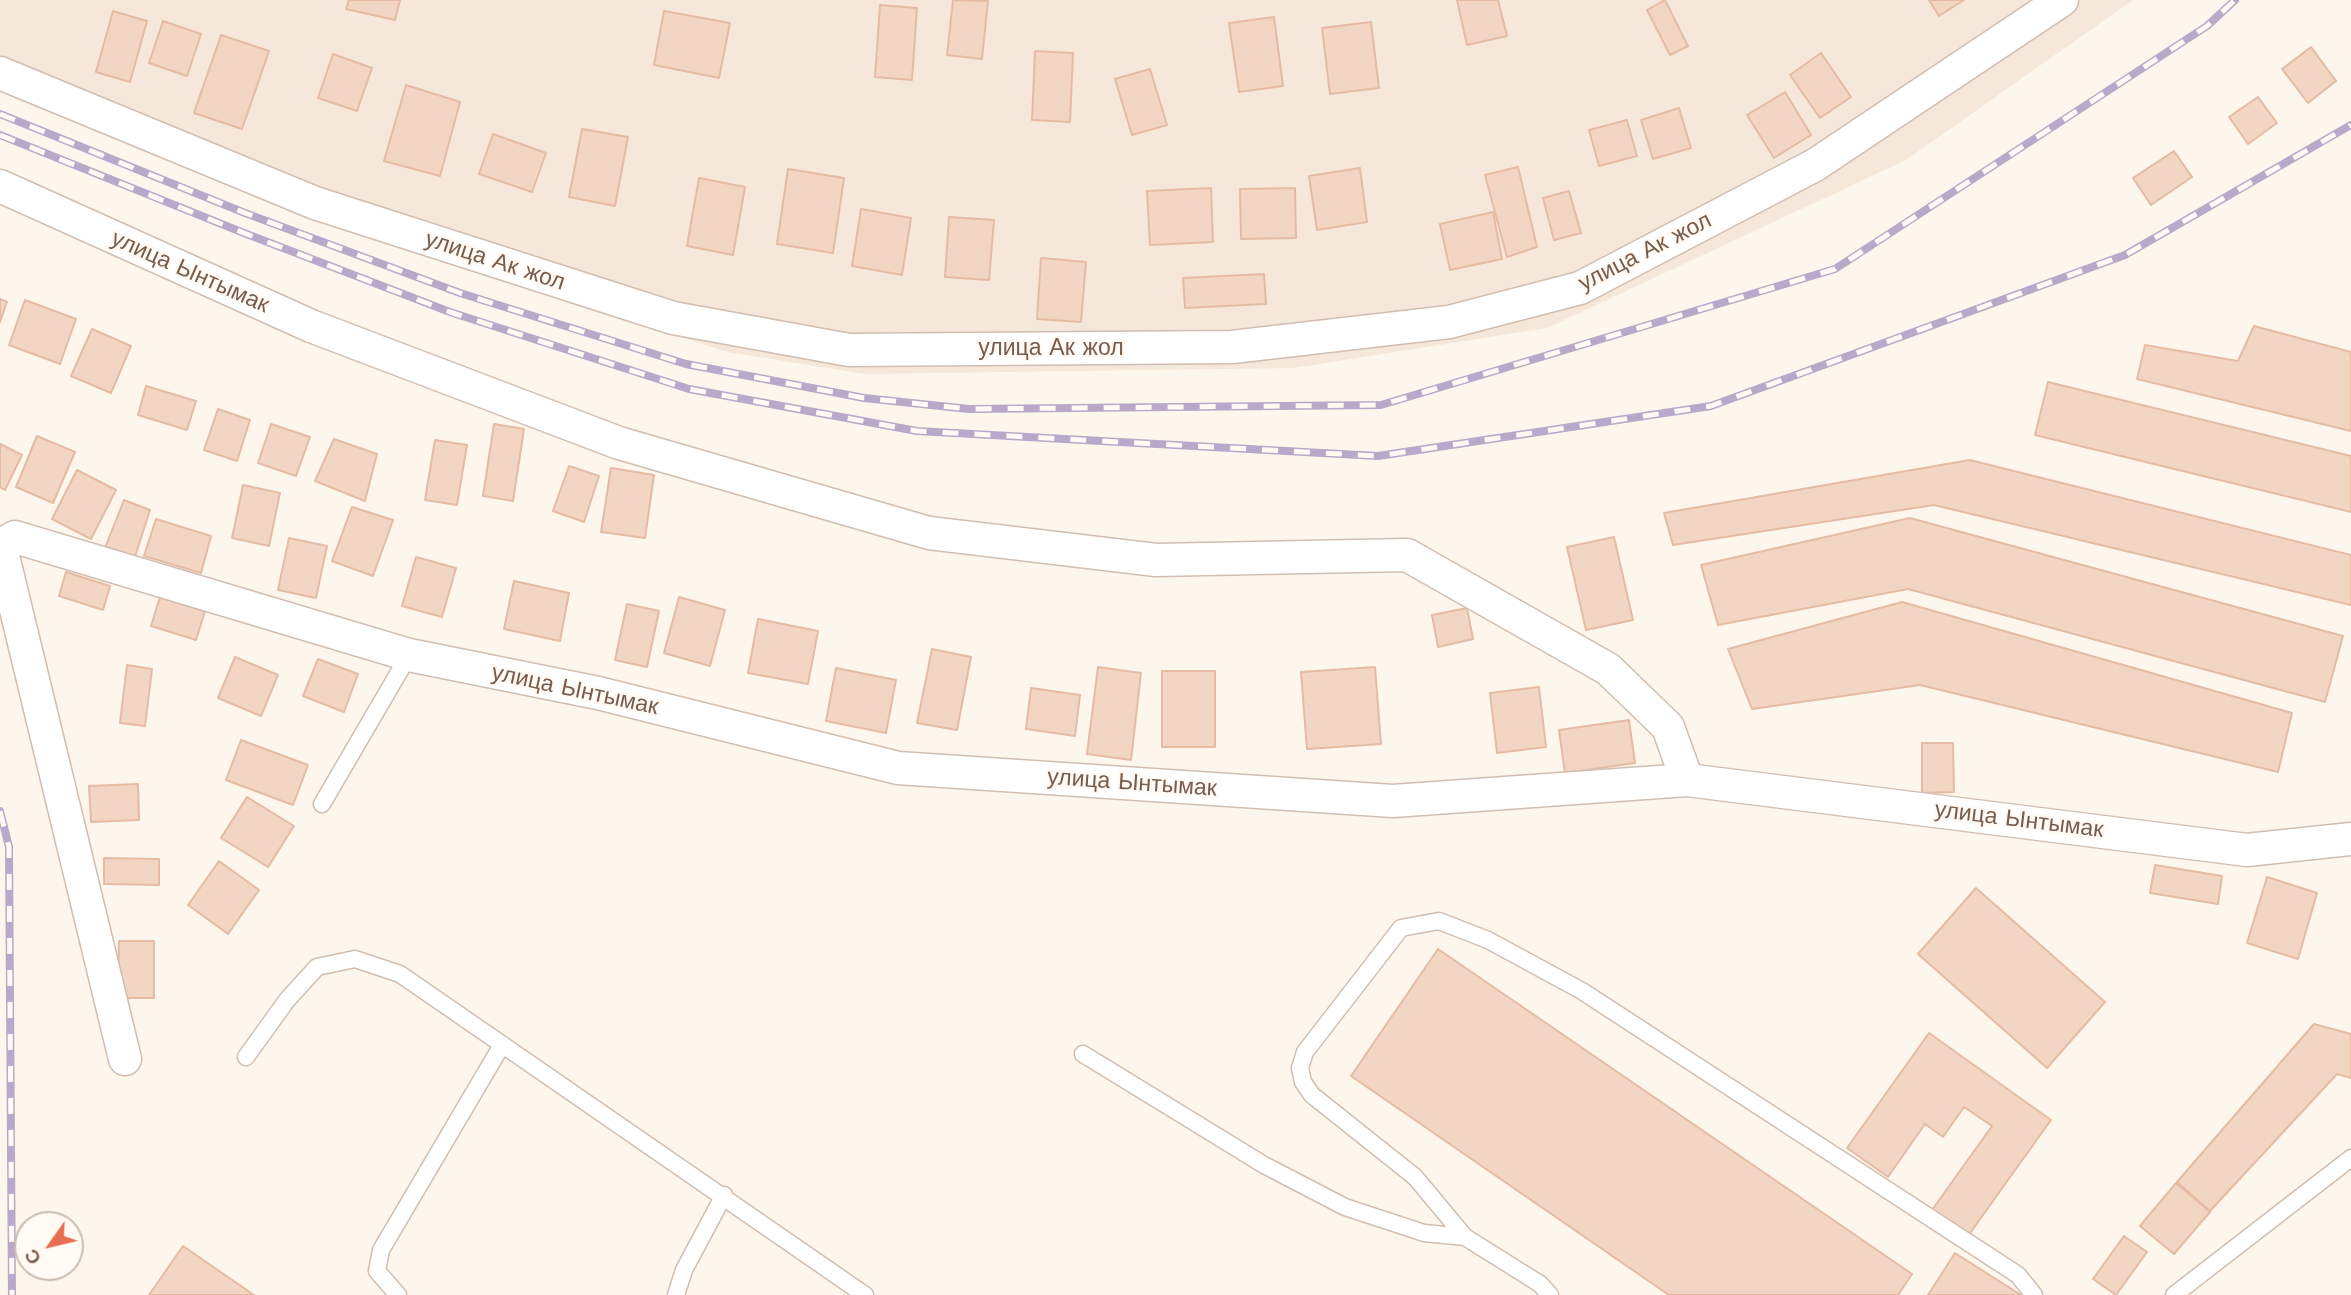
<!DOCTYPE html>
<meta charset="utf-8">
<style>
body{margin:0}
#map{position:relative;width:2351px;height:1295px;overflow:hidden;background:#fdf6ec;font-family:"Work Sans",sans-serif}
canvas{display:block}
.north{position:absolute;left:14px;top:1211px;width:70px;height:70px;box-sizing:border-box;background:#fffaf3;border:2px solid #cabbb1;border-radius:50%;rotate:236deg;font-size:19px;font-weight:700;line-height:28px;text-align:center;color:#7a5c4d}
.north::after{content:'';display:block;margin:auto;width:24px;height:32px;background:#e76f51;clip-path:polygon(50% 0,100% 100%,50% 72%,0 100%)}
</style>
<div id="map">
<canvas width="2351" height="1295"></canvas>
<div class="north">С</div>
</div>
<script>
const context = document.querySelector('canvas').getContext('2d');
context.lineJoin = 'round';
function paint(path, color) { context.fillStyle = color; context.fill(path, 'evenodd'); }
const poly = rows => new Path2D(rows.map(r => 'M' + r).join(''));
function trace(path, color, width, dash) { context.strokeStyle = color; context.lineWidth = width; context.lineCap = dash ? 'butt' : 'round'; context.setLineDash(dash || []); context.stroke(path); }
function label(font, color, halo, rows, align = 'center') {
  context.font = font + ' "Work Sans",sans-serif'; context.lineWidth = 5; context.setLineDash([]); context.textBaseline = 'middle'; context.strokeStyle = halo; context.fillStyle = color; for (const [text, x, y, turn = 0] of rows) {
    context.save(); context.translate(x, y); context.rotate((+turn || 0) * Math.PI / 180); context.textAlign = isNaN(turn) ? turn : align; if (halo) context.strokeText(text, 0, 0); context.fillText(text, 0, 0); context.restore();
  }
}
paint(poly([
 [0,0,2133,0,1906,160,1547,328,1294,368,865,374,727,352,332,225,0,89]
]), '#f5e8da');
const building = poly([
 [349,0,400,0,395,20,346,9,349,0],
 [953,0,988,1,982,59,947,55,953,0],
 [1457,0,1498,0,1507,36,1467,45,1457,0],
 [1665,0,1688,46,1670,55,1647,10,1665,0],
 [1929,0,1964,0,1939,16,1929,0],
 [880,5,917,8,912,80,875,77,880,5],
 [113,11,147,21,130,82,96,72,113,11],
 [664,11,730,23,719,78,654,65,664,11],
 [1274,17,1283,86,1239,92,1229,23,1274,17],
 [163,21,201,34,187,76,149,63,163,21],
 [1371,22,1379,88,1330,94,1322,28,1371,22],
 [221,35,269,51,242,129,194,113,221,35],
 [2311,47,2336,81,2308,103,2282,69,2311,47],
 [1035,51,1073,53,1070,122,1032,120,1035,51],
 [1821,53,1851,97,1820,118,1790,75,1821,53],
 [333,54,372,68,357,111,318,98,333,54],
 [1150,69,1167,125,1132,135,1115,79,1150,69],
 [406,85,460,102,440,176,384,161,406,85],
 [1785,92,1811,135,1774,158,1747,115,1785,92],
 [2258,97,2277,123,2248,144,2229,117,2258,97],
 [1679,108,1691,148,1653,159,1641,120,1679,108],
 [1627,120,1637,156,1599,166,1589,130,1627,120],
 [582,129,628,137,615,206,569,197,582,129],
 [493,134,546,153,532,192,479,174,493,134],
 [2174,151,2192,177,2151,205,2133,178,2174,151],
 [1518,167,1537,247,1507,257,1485,175,1518,167],
 [1360,168,1367,222,1317,230,1309,176,1360,168],
 [788,169,844,178,833,253,777,244,788,169],
 [699,178,745,187,733,255,687,246,699,178],
 [1211,188,1213,242,1150,245,1147,191,1211,188],
 [1295,188,1296,238,1241,239,1240,189,1295,188],
 [1569,191,1581,233,1554,240,1543,198,1569,191],
 [861,209,911,218,902,275,852,266,861,209],
 [1493,212,1502,259,1450,270,1440,224,1493,212],
 [949,217,994,220,989,280,945,277,949,217],
 [1041,258,1086,262,1081,322,1037,319,1041,258],
 [1264,274,1266,304,1185,308,1183,278,1264,274],
 [0,299,7,302,0,322,0,299],
 [25,300,76,319,60,364,9,345,25,300],
 [2254,326,2351,352,2351,431,2137,379,2145,345,2238,361,2254,326],
 [92,329,131,346,111,393,71,376,92,329],
 [2048,382,2351,456,2351,512,2035,435,2048,382],
 [146,386,196,401,187,430,138,415,146,386],
 [218,409,250,420,237,461,204,450,218,409],
 [271,424,310,437,296,476,258,463,271,424],
 [494,424,524,429,513,501,483,496,494,424],
 [37,436,75,452,53,503,16,487,37,436],
 [334,439,377,454,365,501,315,481,334,439],
 [435,440,467,445,457,505,425,500,435,440],
 [0,444,22,455,5,490,0,487,0,444],
 [1970,460,2351,555,2351,605,1934,505,1673,545,1664,513,1970,460],
 [569,466,599,476,584,522,553,511,569,466],
 [611,468,654,475,645,538,601,532,611,468],
 [77,470,116,490,91,539,52,519,77,470],
 [243,485,280,493,269,546,232,538,243,485],
 [124,500,150,510,133,563,103,553,124,500],
 [352,507,393,520,373,576,332,561,352,507],
 [1910,518,2343,636,2325,702,1908,589,1718,625,1701,565,1910,518],
 [156,519,211,536,201,573,144,556,156,519],
 [1614,537,1633,620,1586,630,1567,547,1614,537],
 [289,538,327,546,316,598,278,590,289,538],
 [416,557,456,568,442,617,402,606,416,557],
 [66,572,110,586,103,610,59,596,66,572],
 [514,581,569,593,560,641,504,629,514,581],
 [160,597,205,611,196,640,151,626,160,597],
 [679,597,725,610,710,666,664,653,679,597],
 [1902,602,2292,713,2278,772,1920,685,1752,709,1728,649,1902,602],
 [627,604,659,611,647,667,615,660,627,604],
 [1467,608,1473,639,1438,647,1432,615,1467,608],
 [758,619,818,631,808,684,748,673,758,619],
 [932,649,971,657,957,730,917,723,932,649],
 [235,657,278,675,261,716,218,698,235,657],
 [318,659,358,674,344,712,303,696,318,659],
 [127,665,152,669,145,726,120,723,127,665],
 [1098,667,1141,673,1131,760,1087,754,1098,667],
 [1375,667,1381,744,1307,749,1301,672,1375,667],
 [836,668,896,680,886,733,826,721,836,668],
 [1162,671,1215,671,1215,747,1162,747,1162,671],
 [1539,687,1546,747,1497,753,1490,693,1539,687],
 [1031,688,1080,695,1075,736,1026,729,1031,688],
 [1629,720,1635,763,1565,773,1559,730,1629,720],
 [241,740,308,765,293,805,226,780,241,740],
 [1922,743,1953,743,1954,792,1922,793,1922,743],
 [138,784,139,820,91,822,89,786,138,784],
 [247,797,294,826,268,867,221,838,247,797],
 [104,858,159,859,159,885,104,884,104,858],
 [219,861,259,890,228,934,188,905,219,861],
 [2155,865,2222,876,2218,904,2150,893,2155,865],
 [2267,877,2317,893,2298,959,2247,943,2267,877],
 [1976,888,2105,1002,2047,1068,1918,954,1976,888],
 [119,941,154,941,154,998,118,998,119,941],
 [1438,949,1912,1274,1898,1295,1669,1295,1351,1076,1438,949],
 [2314,1024,2351,1034,2351,1078,2337,1074,2210,1211,2177,1182,2314,1024],
 [1929,1033,2051,1120,1968,1236,1932,1210,1992,1126,1964,1107,1943,1137,1925,1124,1888,1177,1847,1148,1929,1033],
 [2176,1183,2210,1212,2174,1254,2140,1226,2176,1183],
 [2124,1236,2147,1252,2116,1295,2093,1279,2124,1236],
 [183,1246,254,1295,149,1295,183,1246],
 [1955,1253,2021,1295,1928,1295,1955,1253]
]);
paint(building, '#f3d5c3');
trace(building, '#e6bba3', 2);
const lane = poly([
 [322,804,409,655],
 [1083,1054,1264,1165,1345,1207,1424,1233,1465,1237],
 [246,1057,287,1000,317,967,355,959,400,974,865,1295],
 [398,1295,377,1271,381,1250,502,1045],
 [676,1295,684,1270,724,1195],
 [1550,1295,1540,1284,1465,1237,1415,1177,1312,1095,1303,1082,1300,1068,1305,1052,1401,928,1439,921,1488,940,1582,991,2018,1275,2034,1295],
 [2174,1295,2351,1158]
]);
const street = poly([
 [0,73,315,203,673,318,849,350,1232,347,1449,322,1580,288,1815,165,2062,0],
 [0,186,311,326,619,443,929,533,1156,560,1407,555,1608,669,1668,727,1687,780],
 [125,1059,2,552,6,542,15,537,409,655,598,693,898,768,1393,801,1687,780,2247,850,2351,839]
]);
trace(lane, '#d1beb0', 19);
trace(street, '#d1beb0', 35);
trace(lane, '#fff', 16);
trace(street, '#fff', 32);
const rail = poly([
 [0,114,245,213,460,293,686,364,864,398,969,409,1381,405,1835,269,2207,26,2235,0],
 [0,135,244,233,450,312,689,389,917,431,1378,456,1711,406,2125,255,2351,125],
 [0,811,9,847,12,1295]
]);
trace(rail, '#b9a8c9', 8);
trace(rail, '#fffaf3', 5, [16]);
label('23px', '#7a5c4d', '#fffaf3', [
 ["улица Ак жол",1645,252,-27],
 ["улица Ак жол",495,261,18],
 ["улица Ынтымак",190,272,24],
 ["улица Ак жол",1051,348],
 ["улица Ынтымак",575,690,12],
 ["улица Ынтымак",1132,783,4],
 ["улица Ынтымак",2019,820,7]
]);
</script>
